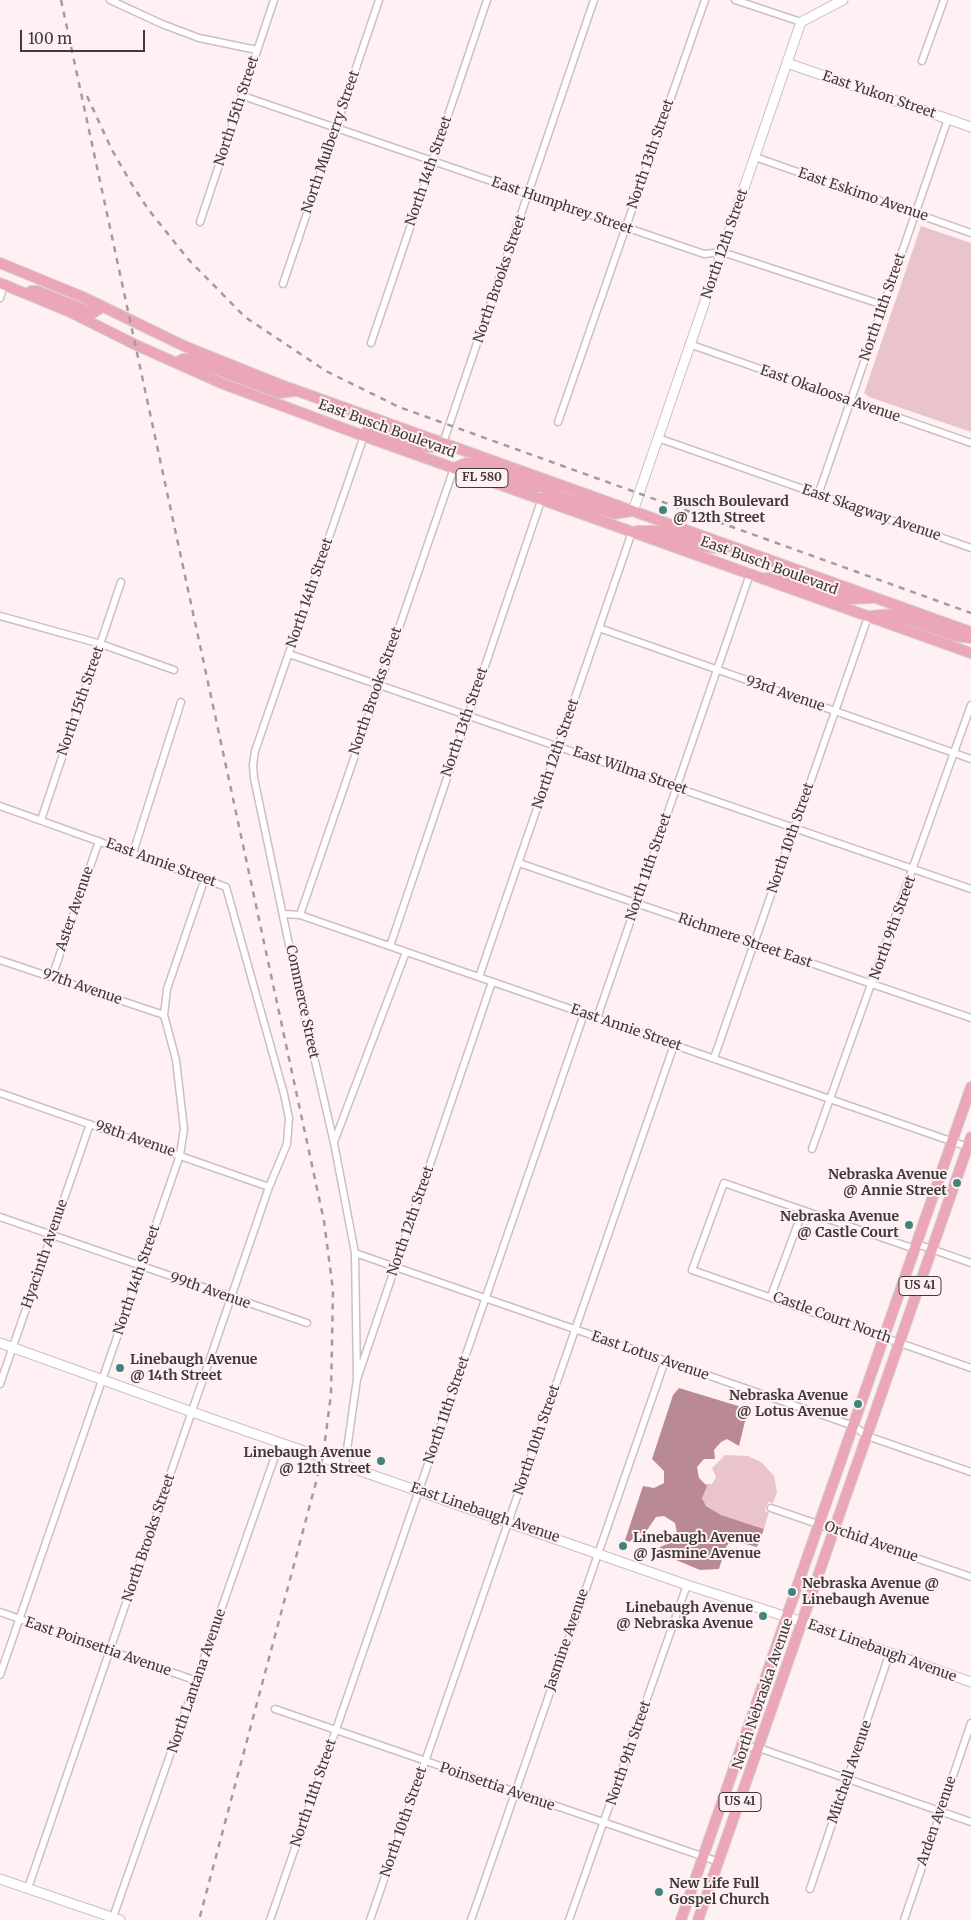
<!DOCTYPE html>
<style>
body{margin:0}
#map{position:relative;width:971px;height:1920px;overflow:hidden;background:#fff1f3;font-family:Merriweather,serif}
canvas{display:block}
.scale{position:absolute;left:20px;top:30px;width:125px;height:22px;box-sizing:border-box;border:2px solid #3f393a;border-top:0;padding-left:6px;font-size:15px;line-height:18px;white-space:nowrap;color:#3f393a;-webkit-text-stroke:4px #fff1f3;paint-order:stroke}
</style>
<div id="map">
<canvas width="971" height="1920"></canvas>
<div class="scale">100 m</div>
</div>
<script>
const context = document.querySelector('canvas').getContext('2d');
context.lineJoin = 'round';
function paint(path, color) { context.fillStyle = color; context.fill(path, 'evenodd'); }
const poly = rows => new Path2D(rows.map(r => 'M' + r).join(''));
function trace(path, color, width, dash) { context.strokeStyle = color; context.lineWidth = width; context.lineCap = dash ? 'butt' : 'round'; context.setLineDash(dash || []); context.stroke(path); }
function label(font, color, halo, rows, align = 'center') {
  context.font = font + ' Merriweather,serif'; context.lineWidth = 4; context.setLineDash([]); context.textBaseline = 'middle'; context.strokeStyle = halo; context.fillStyle = color; for (const [text, x, y, turn = 0] of rows) {
    context.save(); context.translate(x, y); context.rotate((+turn || 0) * Math.PI / 180); context.textAlign = isNaN(turn) ? turn : align; if (halo) context.strokeText(text, 0, 0); context.fillText(text, 0, 0); context.restore();
  }
}
paint(poly([
 [921,226,971,243,971,432,869,397,864,393],
 [725,1455,748,1456,761,1462,774,1476,777,1492,773,1503,768,1502,765,1511,769,1512,764,1529,721,1515,706,1506,702,1498,706,1484,712,1484,716,1477,712,1468]
]), '#e9c4cb');
paint(poly([
 [679,1388,748,1409,739,1446,727,1439,721,1442,714,1450,715,1459,704,1459,697,1467,699,1478,707,1486,702,1498,706,1506,721,1515,764,1529,757,1547,731,1540,726,1547,719,1569,700,1570,659,1553,660,1547,672,1542,677,1533,675,1523,664,1516,656,1517,645,1533,641,1533,629,1542,625,1540,643,1486,654,1488,664,1483,664,1471,652,1459,673,1395]
]), '#ba8a94');
const street = poly([
 [110,0,162,24,199,38,257,50],
 [735,0,801,22],
 [922,61,944,0],
 [243,96,704,254,722,252,883,305],
 [755,157,971,233],
 [200,222,274,0],
 [283,284,379,0],
 [0,298,4,285],
 [371,343,487,0],
 [689,344,971,443],
 [558,422,705,0],
 [658,438,971,548],
 [443,443,594,0],
 [818,495,948,119],
 [0,616,101,644,174,670],
 [599,628,971,759],
 [289,654,971,889],
 [0,806,226,887,284,1094,289,1118,287,1144,269,1187,28,1888],
 [41,820,121,582],
 [133,853,181,702],
 [519,863,971,1018],
 [284,914,300,915,968,1147],
 [300,915,454,468],
 [390,946,542,498],
 [0,960,164,1015],
 [52,977,99,841],
 [479,977,632,532],
 [597,1018,750,574],
 [714,1058,868,617],
 [0,1093,269,1187],
 [334,1142,406,952],
 [812,1149,971,705],
 [0,1217,307,1323],
 [917,1244,971,1263],
 [915,1249,724,1183,692,1270,971,1368],
 [355,1253,854,1426,867,1436,971,1472],
 [771,1296,803,1210],
 [357,1379,355,1253,334,1143,299,992,254,778,253,765,255,751,364,436],
 [0,1384,90,1124],
 [345,1464,357,1379,492,982],
 [771,1508,971,1577],
 [0,1612,197,1681],
 [0,1675,180,1155,184,1129,176,1060,164,1015,167,989,205,878],
 [275,1709,719,1862],
 [742,1746,759,1748,971,1822],
 [810,1889,889,1655],
 [112,1920,280,1442],
 [270,1920,584,1014],
 [370,1920,674,1045],
 [471,1920,665,1361],
 [569,1920,687,1585],
 [904,1920,971,1723]
]);
const secondary = poly([
 [787,63,971,127],
 [633,511,801,22,843,0],
 [0,1343,192,1412,687,1585,803,1622,971,1682],
 [0,1879,120,1920]
]);
const primary = poly([
 [0,263,83,297,184,346,281,385,971,632],
 [0,283,70,312,136,345,221,383,364,436,971,653],
 [31,291,37,291,93,313,102,307],
 [176,363,183,359,189,359,279,393,296,391],
 [364,436,366,432,370,429,424,447,434,447,443,443],
 [454,468,466,463,477,465,536,487,560,487],
 [542,498,549,494,556,495,614,514,632,511],
 [637,531,660,531,705,547,725,549],
 [766,578,784,577,850,599,872,598],
 [871,616,892,614,955,636,971,638],
 [681,1920,971,1087],
 [698,1920,971,1137]
]);
trace(street, '#cebec1', 9);
trace(secondary, '#cebec1', 11);
trace(primary, '#d5d3d4', 12);
trace(street, '#fff', 6);
trace(secondary, '#fff', 9);
trace(primary, '#eba7b8', 10);
trace(poly([
 [61,0,324,1221,333,1290,331,1394,323,1456,199,1920],
 [87,96,112,150,131,183,148,209,188,259,245,317,326,371,399,407,971,613]
]), '#a59b9d', 2.5, [6, 6]);
for (const [x, y, r, color] of [
 [663,510,5,"#40867e"],
 [957,1183,5,"#40867e"],
 [909,1225,5,"#40867e"],
 [120,1368,5,"#40867e"],
 [858,1404,5,"#40867e"],
 [381,1461,5,"#40867e"],
 [623,1546,5,"#40867e"],
 [792,1592,5,"#40867e"],
 [763,1616,5,"#40867e"],
 [659,1892,5,"#40867e"]
]) { const dot = new Path2D(); dot.arc(x, y, r, 0, 2 * Math.PI); context.fillStyle = color; context.fill(dot); trace(dot, '#fff1f3', 2); }
for (const [x, y, w] of [
 [482,478,52],
 [920,1286,42],
 [740,1802,42]
]) { const box = new Path2D(); box.roundRect(x - w / 2, y - 9.5, w, 19, 4); context.fillStyle = '#fff1f3'; context.fill(box); trace(box, '#3f393a', 1); }
label('bold 12px', '#3f393a', null, [
 ["FL 580",482,478],
 ["US 41",920,1286],
 ["US 41",740,1802]
]);
label('14px', '#3f393a', '#fff1f3', [
 ["East Yukon Street",879,95,19],
 ["North 15th Street",237,111,-72],
 ["North Mulberry Street",331,142,-71],
 ["North 13th Street",651,154,-71],
 ["North 14th Street",429,171,-71],
 ["East Eskimo Avenue",863,195,19],
 ["East Humphrey Street",562,206,19],
 ["North 12th Street",725,244,-71],
 ["North Brooks Street",500,279,-71],
 ["North 11th Street",883,307,-71],
 ["East Okaloosa Avenue",830,394,19],
 ["East Busch Boulevard",387,429,20],
 ["East Skagway Avenue",871,513,19],
 ["East Busch Boulevard",769,566,20],
 ["North 14th Street",310,593,-71],
 ["North Brooks Street",376,691,-71],
 ["93rd Avenue",785,694,19],
 ["North 15th Street",81,701,-71],
 ["North 13th Street",465,722,-71],
 ["North 12th Street",556,754,-71],
 ["East Wilma Street",630,771,19],
 ["North 10th Street",791,838,-71],
 ["East Annie Street",161,863,20],
 ["North 11th Street",649,867,-71],
 ["Aster Avenue",75,909,-71],
 ["North 9th Street",893,928,-70],
 ["Richmere Street East",745,941,19],
 ["97th Avenue",82,987,19],
 ["Commerce Street",302,1002,78],
 ["East Annie Street",626,1028,19],
 ["98th Avenue",135,1139,19],
 ["North 12th Street",411,1221,-71],
 ["Hyacinth Avenue",45,1254,-71],
 ["North 14th Street",137,1280,-71],
 ["99th Avenue",210,1291,19],
 ["Castle Court North",832,1318,20],
 ["East Lotus Avenue",650,1356,19],
 ["North 11th Street",447,1410,-71],
 ["North 10th Street",537,1440,-71],
 ["East Linebaugh Avenue",485,1513,19],
 ["North Brooks Street",149,1538,-71],
 ["Orchid Avenue",871,1542,19],
 ["Jasmine Avenue",567,1640,-71],
 ["East Poinsettia Avenue",98,1647,19],
 ["East Linebaugh Avenue",882,1651,20],
 ["North Lantana Avenue",197,1681,-71],
 ["North Nebraska Avenue",763,1694,-71],
 ["North 9th Street",629,1753,-71],
 ["Mitchell Avenue",850,1772,-71],
 ["Poinsettia Avenue",497,1787,19],
 ["North 11th Street",314,1793,-71],
 ["Arden Avenue",937,1821,-71],
 ["North 10th Street",404,1822,-71]
]);
label('bold 14px', '#3f393a', '#fff1f3', [
 ["Busch Boulevard",673,502],
 ["@ 12th Street",673,518],
 ["Nebraska Avenue",947,1175,"right"],
 ["@ Annie Street",947,1191,"right"],
 ["Nebraska Avenue",899,1217,"right"],
 ["@ Castle Court",899,1233,"right"],
 ["Linebaugh Avenue",130,1360],
 ["@ 14th Street",130,1376],
 ["Nebraska Avenue",848,1396,"right"],
 ["@ Lotus Avenue",848,1412,"right"],
 ["Linebaugh Avenue",371,1453,"right"],
 ["@ 12th Street",371,1469,"right"],
 ["Linebaugh Avenue",633,1538],
 ["@ Jasmine Avenue",633,1554],
 ["Nebraska Avenue @",802,1584],
 ["Linebaugh Avenue",802,1600],
 ["Linebaugh Avenue",753,1608,"right"],
 ["@ Nebraska Avenue",753,1624,"right"],
 ["New Life Full",669,1884],
 ["Gospel Church",669,1900]
], 'left');
</script>
